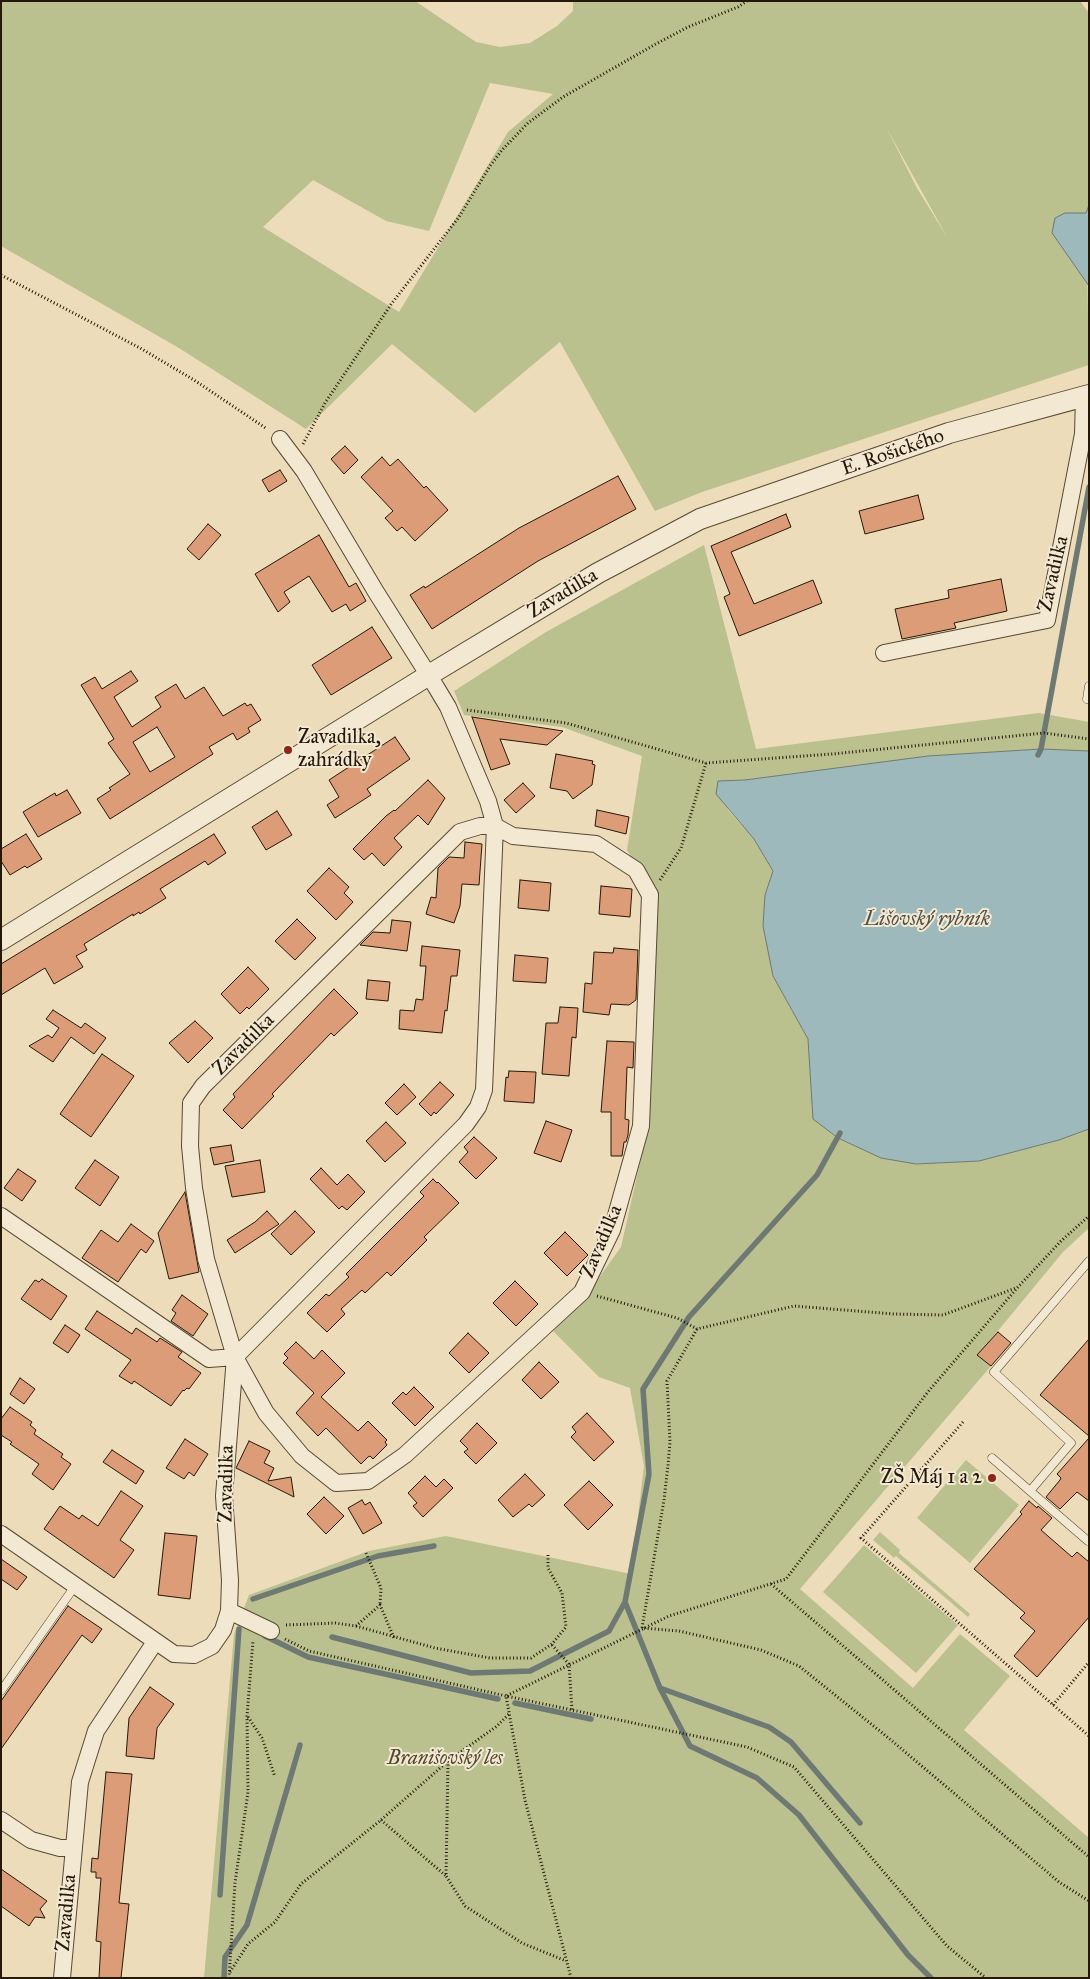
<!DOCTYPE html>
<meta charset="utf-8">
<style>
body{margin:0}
#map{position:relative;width:1090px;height:1979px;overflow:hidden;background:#ecdcb9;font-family:"IM FELL Great Primer",serif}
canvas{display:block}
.frame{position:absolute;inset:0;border:2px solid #261808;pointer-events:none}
</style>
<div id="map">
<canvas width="1090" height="1979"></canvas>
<div class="frame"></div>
</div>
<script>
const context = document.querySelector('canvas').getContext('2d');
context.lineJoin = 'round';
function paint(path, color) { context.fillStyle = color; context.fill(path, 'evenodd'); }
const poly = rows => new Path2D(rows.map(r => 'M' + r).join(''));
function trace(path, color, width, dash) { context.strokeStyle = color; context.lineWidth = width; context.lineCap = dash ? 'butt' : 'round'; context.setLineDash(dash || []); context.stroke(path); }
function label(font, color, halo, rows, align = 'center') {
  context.font = font + ' "IM FELL Great Primer",serif'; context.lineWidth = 4; context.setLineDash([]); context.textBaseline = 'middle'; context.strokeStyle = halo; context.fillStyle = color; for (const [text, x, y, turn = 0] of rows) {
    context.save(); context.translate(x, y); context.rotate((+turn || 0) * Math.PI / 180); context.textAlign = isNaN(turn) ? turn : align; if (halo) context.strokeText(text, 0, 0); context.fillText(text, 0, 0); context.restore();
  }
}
paint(poly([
 [1,1,415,1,476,42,500,47,530,43,557,26,573,11,573,1,1080,1,1089,13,1089,205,1086,213,1089,365,702,492,655,511,560,342,475,413,392,344,306,429,179,348,1,246],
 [490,83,553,94,508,132,399,312,263,227,313,180,386,221,429,231],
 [886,127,947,237,917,188],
 [704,545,756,749,1039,713,1089,722,1089,751,1041,749,928,756,745,780,718,781,728,810,754,839,773,871,765,895,773,976,808,1039,814,1119,838,1138,881,1158,916,1164,979,1161,1059,1140,1089,1129,1089,1228,1063,1252,978,1355,991,1366,800,1589,913,1688,960,1634,1010,1676,964,1730,1089,1838,1089,1978,204,1978,234,1634,249,1595,369,1551,446,1536,631,1574,644,1466,630,1388,599,1377,553,1331,588,1293,621,1247,648,1127,658,904,627,850,642,756,562,727,464,715,454,691,546,632],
 [966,1460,1019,1505,970,1563,917,1518],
 [880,1532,900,1550,899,1553,970,1614,968,1617,896,1556,894,1558,873,1540],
 [864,1545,958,1625,916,1673,823,1592]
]), '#bac08e');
const water = poly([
 [1089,205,1089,286,1052,233,1055,218,1065,213,1086,213,1089,205],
 [1041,749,1089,751,1089,1129,1059,1140,979,1161,916,1164,881,1158,838,1138,813,1119,808,1039,773,976,763,926,765,895,773,871,754,839,716,794,718,781,745,780,928,756,1041,749]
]);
paint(water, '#9eb9bb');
trace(water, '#6e7973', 1);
trace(poly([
 [1038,755,1041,749,1089,487],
 [840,1133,817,1175,689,1317,643,1389,649,1474,625,1602,660,1688,690,1746,757,1778,799,1815,908,1955,931,1978],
 [253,1599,378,1556,434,1546],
 [265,1636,308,1657,498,1699],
 [332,1637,471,1673,530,1671,609,1631,625,1602],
 [660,1688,769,1727,791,1742,860,1823],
 [515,1703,591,1719],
 [220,1895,239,1629],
 [224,1978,225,1957,247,1925,300,1745]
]), '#6e7973', 5.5);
const building = poly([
 [345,446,358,460,344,474,331,459,345,446],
 [382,457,390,466,398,459,424,488,426,486,448,510,415,541,402,527,397,531,385,518,393,511,361,477,382,457],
 [280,470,287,481,269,492,262,480,280,470],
 [618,476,636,509,538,561,432,629,410,595,424,586,425,588,519,528,618,476],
 [918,495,924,519,865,534,859,511,918,495],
 [786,514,791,527,731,552,754,604,813,580,822,603,739,636,724,597,730,594,711,546,786,514],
 [208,524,221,535,199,560,187,549,208,524],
 [319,535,349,587,356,583,366,601,350,611,346,604,332,612,309,576,284,592,290,602,278,612,255,574,319,535],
 [1001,579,1007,611,954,623,956,628,902,639,895,609,949,598,948,590,1001,579],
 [372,627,392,658,331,695,312,665,372,627],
 [131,671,138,681,114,697,132,727,161,707,155,697,176,684,185,699,204,687,223,716,245,703,247,706,251,704,261,720,248,728,250,732,237,740,233,733,209,747,213,754,110,819,97,799,111,790,109,788,130,774,108,743,114,739,81,685,95,677,102,689,131,671],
 [157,727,175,757,150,772,133,742,157,727],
 [472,717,563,731,547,745,500,739,510,764,491,770,472,717],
 [395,737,410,759,367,789,371,795,335,818,327,805,339,797,329,780,395,737],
 [556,754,593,761,592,764,595,765,592,785,573,799,567,791,550,788,556,754],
 [428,780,445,798,428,825,418,815,394,838,402,847,384,866,372,853,364,860,353,849,386,816,394,810,395,811,428,780],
 [523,783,535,796,516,813,504,800,523,783],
 [67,790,81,813,38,837,23,812,55,793,56,796,67,790],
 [597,810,629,817,626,834,595,826,597,810],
 [277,811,292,835,266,850,252,827,277,811],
 [26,834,42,859,27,868,25,866,10,875,1,861,1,849,26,834],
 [214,834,226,853,208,865,205,861,160,889,166,898,140,914,139,912,133,916,133,914,84,944,87,950,76,956,83,967,54,984,45,968,1,995,1,964,214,834],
 [465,842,482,844,479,885,462,884,460,906,454,923,426,914,431,897,436,898,438,868,449,857,464,858,465,842],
 [329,868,349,887,344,893,353,902,336,920,307,891,329,868],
 [520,880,551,883,549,911,518,908,520,880],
 [601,886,632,889,630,917,599,914,601,886],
 [297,919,316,938,295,960,275,941,297,919],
 [392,920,411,922,407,951,360,945,373,932,390,933,392,920],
 [422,946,460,950,457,976,451,976,447,1011,445,1010,442,1033,399,1029,400,1010,414,1011,416,999,423,1000,426,966,420,966,422,946],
 [614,948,638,950,636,1000,629,1005,611,1004,609,1015,583,1012,585,983,592,984,594,952,613,953,614,948],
 [515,955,548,958,546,983,513,981,515,955],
 [248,967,269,989,249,1009,247,1007,240,1014,221,994,248,967],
 [368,980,390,982,388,1001,366,999,368,980],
 [334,989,358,1013,334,1036,331,1033,272,1094,274,1096,242,1129,223,1110,235,1097,233,1094,334,989],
 [560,1007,578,1008,576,1038,572,1037,569,1076,542,1074,546,1023,558,1023,560,1007],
 [53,1010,81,1028,85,1023,106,1038,94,1054,71,1037,53,1062,29,1046,48,1035,52,1038,59,1028,46,1019,53,1010],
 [195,1021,213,1038,188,1063,169,1043,195,1021],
 [607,1041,634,1042,633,1068,627,1067,625,1119,629,1120,628,1135,626,1142,624,1142,622,1156,611,1156,611,1112,601,1112,607,1041],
 [102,1054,134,1076,91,1137,60,1114,102,1054],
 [509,1071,536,1072,534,1103,504,1101,506,1077,508,1078,509,1071],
 [440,1082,454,1095,436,1114,434,1112,431,1116,419,1104,440,1082],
 [404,1084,416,1097,397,1115,385,1103,404,1084],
 [546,1121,572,1130,561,1162,534,1153,546,1121],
 [386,1122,406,1143,385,1162,366,1141,386,1122],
 [474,1137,497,1158,476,1179,459,1162,468,1152,464,1147,474,1137],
 [231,1145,234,1161,214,1165,210,1148,231,1145],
 [95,1160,119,1177,100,1206,75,1188,95,1160],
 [260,1160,265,1192,232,1197,225,1166,260,1160],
 [321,1168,337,1185,348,1174,365,1192,347,1210,342,1206,339,1209,310,1179,321,1168],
 [18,1169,36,1181,22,1201,4,1188,18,1169],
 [433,1179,437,1183,438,1182,459,1203,424,1237,427,1240,391,1276,387,1272,365,1293,362,1290,341,1309,345,1314,327,1332,307,1313,326,1294,329,1296,349,1277,346,1274,424,1196,420,1192,433,1179],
 [185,1192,199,1272,169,1279,158,1233,185,1192],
 [267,1211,279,1224,235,1253,227,1240,255,1222,267,1211],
 [295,1211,315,1232,291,1255,271,1234,295,1211],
 [131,1224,154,1241,146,1253,141,1249,118,1282,82,1258,101,1230,118,1242,131,1224],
 [565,1232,588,1255,567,1276,544,1253,565,1232],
 [42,1279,67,1296,51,1320,21,1299,35,1280,39,1282,42,1279],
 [515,1281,538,1304,516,1326,493,1303,515,1281],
 [182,1295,208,1314,193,1336,171,1321,176,1313,172,1310,182,1295],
 [97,1311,132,1334,136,1328,157,1342,160,1338,182,1352,178,1357,201,1373,189,1389,187,1388,184,1391,183,1390,171,1406,134,1381,132,1384,119,1376,131,1360,85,1329,97,1311],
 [65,1325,80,1335,68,1353,53,1343,65,1325],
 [998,1332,1011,1343,991,1366,977,1355,998,1332],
 [468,1333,489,1353,469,1373,449,1353,468,1333],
 [1089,1339,1089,1436,1040,1395,1089,1339],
 [296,1342,314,1359,322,1350,345,1373,321,1397,358,1431,368,1421,387,1440,385,1442,387,1445,373,1459,370,1456,368,1457,361,1464,326,1428,318,1436,296,1413,314,1393,283,1363,288,1358,284,1354,296,1342],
 [539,1362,559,1382,541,1399,522,1380,539,1362],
 [20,1378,35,1389,24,1404,10,1394,20,1378],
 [414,1387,434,1407,415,1426,392,1403,403,1392,406,1395,414,1387],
 [10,1407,32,1422,30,1425,36,1430,34,1434,63,1454,61,1457,71,1464,53,1490,32,1474,39,1464,10,1444,12,1442,1,1435,1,1419,10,1407],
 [587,1413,614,1442,594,1461,571,1437,576,1432,572,1427,587,1413],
 [477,1423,497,1443,476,1464,464,1452,468,1449,460,1441,477,1423],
 [1089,1438,1089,1501,1077,1492,1060,1509,1046,1497,1060,1480,1061,1478,1057,1474,1089,1438],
 [185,1439,208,1454,194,1476,189,1472,184,1479,166,1468,185,1439],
 [249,1441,270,1451,264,1463,274,1468,268,1481,291,1477,294,1497,236,1468,249,1441],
 [112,1450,144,1471,136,1484,103,1462,112,1450],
 [525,1474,545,1495,532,1507,529,1504,513,1517,498,1500,525,1474],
 [425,1476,436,1487,444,1479,453,1488,423,1517,413,1506,417,1503,408,1493,425,1476],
 [589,1481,613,1505,588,1530,564,1505,589,1481],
 [121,1491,143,1506,120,1540,134,1550,114,1578,44,1529,60,1506,79,1519,82,1515,98,1526,121,1491],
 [324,1497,344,1516,326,1534,307,1514,324,1497],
 [362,1500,365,1505,370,1502,382,1523,363,1534,348,1508,362,1500],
 [1029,1501,1037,1508,1038,1506,1052,1518,1041,1530,1072,1557,1077,1552,1089,1562,1089,1617,1037,1677,1014,1656,1035,1631,1020,1618,1025,1613,974,1569,1022,1514,1020,1512,1029,1501],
 [165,1533,197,1536,190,1599,158,1595,165,1533],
 [1,1559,27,1577,17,1590,1,1579,1,1559],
 [68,1606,102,1629,92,1643,82,1635,1,1749,1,1701,68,1606],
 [150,1687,174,1704,157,1728,154,1759,126,1756,129,1718,150,1687],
 [106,1772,132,1774,119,1903,129,1904,121,1978,99,1978,101,1942,96,1941,101,1878,96,1878,96,1872,91,1872,92,1858,98,1859,106,1772],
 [1,1869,47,1901,40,1909,45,1918,35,1917,29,1926,1,1906,1,1869]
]);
paint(building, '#dc9c78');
trace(building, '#261808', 1);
const service = poly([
 [1089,686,1087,699,1089,699],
 [992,1458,1030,1491],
 [1088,1541,1030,1491,1071,1443,994,1372,1089,1261],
 [1,1691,75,1586]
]);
const minor = poly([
 [884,653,1047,620,1083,434,1084,397],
 [480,826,495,826,513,836,596,844,636,870,650,895,641,1126,612,1230,582,1292,405,1455,368,1481,336,1483,302,1456,266,1413,235,1357,206,1259,194,1188,190,1146,191,1103,203,1086,460,832,480,826],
 [1,1216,209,1359,235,1357],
 [1,1534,174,1654,194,1655,212,1646,223,1630,229,1611,230,1580,224,1496,235,1357,466,1124,478,1107,484,1090,495,826,488,801,448,707,436,687,376,592,304,471,280,439],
 [229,1611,271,1631],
 [1,1820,31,1840,60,1848,73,1848],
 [62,1978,80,1782,96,1731,155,1642]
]);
const tertiary = poly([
 [1,940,429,675,598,573,700,519,949,433,1089,395]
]);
trace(service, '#584934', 9);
trace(minor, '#584934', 18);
trace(tertiary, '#584934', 22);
trace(poly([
 [1,275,140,348,194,380,267,429],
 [303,444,325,403,392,303,459,217,490,166,502,150,528,123,563,97,654,45,688,27,738,7,747,1],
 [467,710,566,723,706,763,832,754,1044,733,1089,739],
 [660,880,681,848,706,763],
 [597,1296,677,1318,697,1329,794,1306,894,1314,943,1315,1016,1288],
 [697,1329,667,1381,670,1442,668,1465,664,1500,642,1628,679,1631,761,1650,799,1666,891,1740,1059,1882,1089,1901],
 [963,1422,861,1538,1089,1736],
 [366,1553,381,1588,380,1605],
 [771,1584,1089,1857],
 [286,1625,335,1623,356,1626,380,1605,394,1638],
 [356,1626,435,1648,490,1658,531,1658,552,1644,566,1627,562,1593,548,1568,548,1553],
 [285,1639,309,1651,506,1696,747,1747,794,1767,947,1946,986,1978],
 [552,1645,569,1664,572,1710],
 [1053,1705,1089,1662],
 [248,1717,262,1738,275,1777],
 [448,1761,446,1876,465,1906,522,1943,566,1961],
 [381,1820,446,1876],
 [230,1972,248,1944,275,1922,301,1884,381,1820,448,1761,497,1726,509,1714],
 [229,1978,235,1883,248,1792,247,1716,253,1641],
 [571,1978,525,1800,506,1696,669,1616,786,1579,927,1393,1018,1287,1061,1241,1089,1216]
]), '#261808', 3, [1, 2.5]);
trace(service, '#f3e8d2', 8);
trace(minor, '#f3e8d2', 16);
trace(tertiary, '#f3e8d2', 20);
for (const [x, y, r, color] of [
 [288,750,5,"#8f2418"],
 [992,1478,5,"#8f2418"]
]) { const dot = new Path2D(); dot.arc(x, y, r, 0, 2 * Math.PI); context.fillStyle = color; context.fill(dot); trace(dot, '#f3e8d2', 2); }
label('20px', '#261808', '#f3e8d2', [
 ["E. Rošického",893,453,-19],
 ["Zavadilka",1054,574,-77],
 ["Zavadilka",563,594,-31],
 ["Zavadilka",244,1045,-45],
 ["Zavadilka",602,1242,-67],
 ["Zavadilka",227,1484,-89],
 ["Zavadilka",67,1913,-85]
]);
label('20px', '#261808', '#f3e8d2', [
 ["Zavadilka,",298,738],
 ["zahrádky",298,761],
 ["ZŠ Máj 1 a 2",982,1478,"right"]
], 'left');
label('italic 20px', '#524a30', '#f3e8d2', [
 ["Branišovský les",445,1759]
]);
label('italic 21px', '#505047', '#f3e8d2', [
 ["Lišovský rybník",927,920]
]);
</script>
